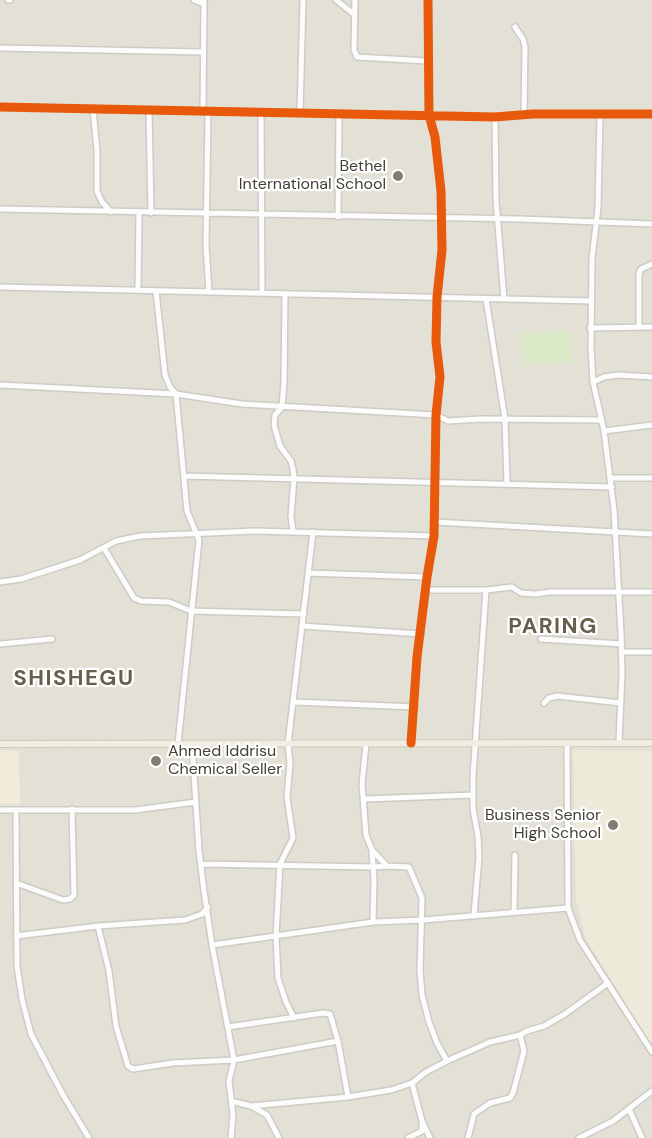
<!DOCTYPE html>
<style>
body{margin:0}
canvas{display:block;background:#efeee8}
</style>
<canvas width="652" height="1138"></canvas>
<script>
const context = document.querySelector('canvas').getContext('2d');
context.lineJoin = 'round';
function paint(path, color) { context.fillStyle = color; context.fill(path, 'evenodd'); }
const poly = rows => new Path2D(rows.map(r => 'M' + r).join(''));
function trace(path, color, width, dash) { context.strokeStyle = color; context.lineWidth = width; context.lineCap = dash ? 'butt' : 'round'; context.setLineDash(dash || []); context.stroke(path); }
function label(font, color, halo, rows, align = 'center') {
  context.font = font + ' "DM Sans",sans-serif'; context.lineWidth = 4.5; context.setLineDash([]); context.textBaseline = 'middle'; context.strokeStyle = halo; context.fillStyle = color; for (const [text, x, y, turn = 0] of rows) {
    context.save(); context.translate(x, y); context.rotate((+turn || 0) * Math.PI / 180); context.textAlign = isNaN(turn) ? turn : align; if (halo) context.strokeText(text, 0, 0); context.fillText(text, 0, 0); context.restore();
  }
}
paint(poly([
 [0,0,652,0,652,1138,0,1138]
]), '#e3e0d5');
paint(poly([
 [0,750,19,751,20,804,0,804]
]), '#f2ebda');
paint(poly([
 [573,750,652,751,652,1047,586,939,576,899]
]), '#edeada');
paint(poly([
 [571,331,572,362,523,364,521,333]
]), '#daeac8');
const minor = poly([
 [8,0,10,0],
 [194,0,204,4],
 [336,0,355,15],
 [355,0,354,50,357,57,427,61],
 [515,27,523,39,525,47,524,114],
 [0,48,202,52],
 [0,107,495,117,533,114,652,114],
 [93,108,97,151,97,191,102,202,111,212],
 [149,110,151,213],
 [203,111,204,0],
 [208,111,206,246,209,292],
 [300,112,303,0],
 [261,113,262,293],
 [600,115,598,208,592,258,591,348,593,382,604,431,614,510,621,633,622,673,619,742],
 [495,117,496,200,504,299],
 [0,209,520,219,652,224],
 [338,217,339,114],
 [0,287,591,301],
 [138,290,139,212],
 [156,291,165,375,170,387,176,394,187,511,199,540,178,744],
 [285,294,284,382,282,407,275,415,274,425,280,446,291,461,293,469,294,478,291,516,293,531],
 [486,299,505,419,507,483],
 [639,326,639,274,641,269,652,264],
 [590,328,652,327],
 [593,382,604,377,618,375,652,377],
 [0,385,176,394,242,404,436,415,448,421,480,419,601,420],
 [604,431,652,425],
 [184,476,612,487],
 [610,478,652,478],
 [435,522,652,534],
 [104,548,134,598,141,601,169,602,191,611,304,614],
 [308,573,427,577],
 [0,582,21,579,46,571,80,560,116,541,140,536,255,531,434,536],
 [425,590,486,590,512,587,521,593,535,594,550,592,652,592],
 [302,626,421,634],
 [541,639,622,644],
 [0,644,52,639],
 [622,652,652,652],
 [295,702,415,707],
 [544,703,549,698,557,696,621,703],
 [411,743,417,657,427,577,434,536,436,415,440,377,436,342,437,297,442,250,441,191,435,137,429,115,428,0],
 [192,744,199,851,204,891,212,945,234,1060,229,1081,233,1115,231,1138],
 [366,744,362,784,366,835,372,850,387,866,409,867,422,898,420,970,422,995,429,1022,437,1043,447,1061],
 [567,744,568,908,580,940,652,1052],
 [364,799,473,795],
 [0,810,135,810,196,802],
 [16,810,17,966,22,999,31,1034,63,1095,89,1138],
 [372,851,374,880,373,922],
 [202,864,374,867,387,866],
 [16,883,63,900,70,899,74,895,72,809],
 [514,912,515,855],
 [474,915,479,857,478,836,473,809,473,776,486,590],
 [98,926,109,971,116,1026,128,1066,133,1069,173,1063,234,1060,338,1041],
 [16,936,98,926,185,920,202,914,208,907],
 [212,945,373,922,423,920,568,908],
 [294,1018,286,1002,278,978,276,936,280,864,293,838,287,797,290,764,288,744,313,532],
 [228,1027,323,1013,330,1014,338,1041,348,1097],
 [412,1083,422,1121,430,1138],
 [231,1101,251,1106,348,1097,391,1090,412,1083,426,1072,447,1061,490,1042,520,1035,527,1031,544,1026,565,1014,608,983],
 [253,1107,267,1115,279,1138],
 [629,1109,642,1138],
 [408,1138,422,1131,422,1124],
 [468,1138,474,1114,490,1103,510,1098,513,1093,524,1051,520,1035],
 [579,1138,613,1121,652,1091]
]);
const major = poly([
 [0,744,652,743]
]);
trace(minor, '#cdcbc5', 8);
trace(major, '#d1cbb5', 8);
trace(minor, '#fdfcfc', 5);
trace(major, '#f1ede2', 6);
trace(poly([
 [0,107,495,117,533,114,652,114],
 [411,743,417,657,427,577,434,536,436,415,440,377,436,342,437,297,442,250,441,191,435,137,429,115,428,0]
]), '#e8590c', 9);
for (const [x, y, r, color] of [
 [398,176,6,"#807d73"],
 [156,761,6,"#807d73"],
 [613,825,6,"#807d73"]
]) { const dot = new Path2D(); dot.arc(x, y, r, 0, 2 * Math.PI); context.fillStyle = color; context.fill(dot); trace(dot, '#fff', 2); }
label('16px', '#454034', '#fff', [
 ["Bethel",386,167],
 ["International School",386,185],
 ["Ahmed Iddrisu",168,752,"left"],
 ["Chemical Seller",168,770,"left"],
 ["Business Senior",601,816],
 ["High School",601,834]
], 'right');
context.letterSpacing = '1.5px';
label('bold 22px', '#685e4c', '#fff', [
 ["PARING",553,627],
 ["SHISHEGU",74,679]
]);
context.letterSpacing = '0px';
</script>
